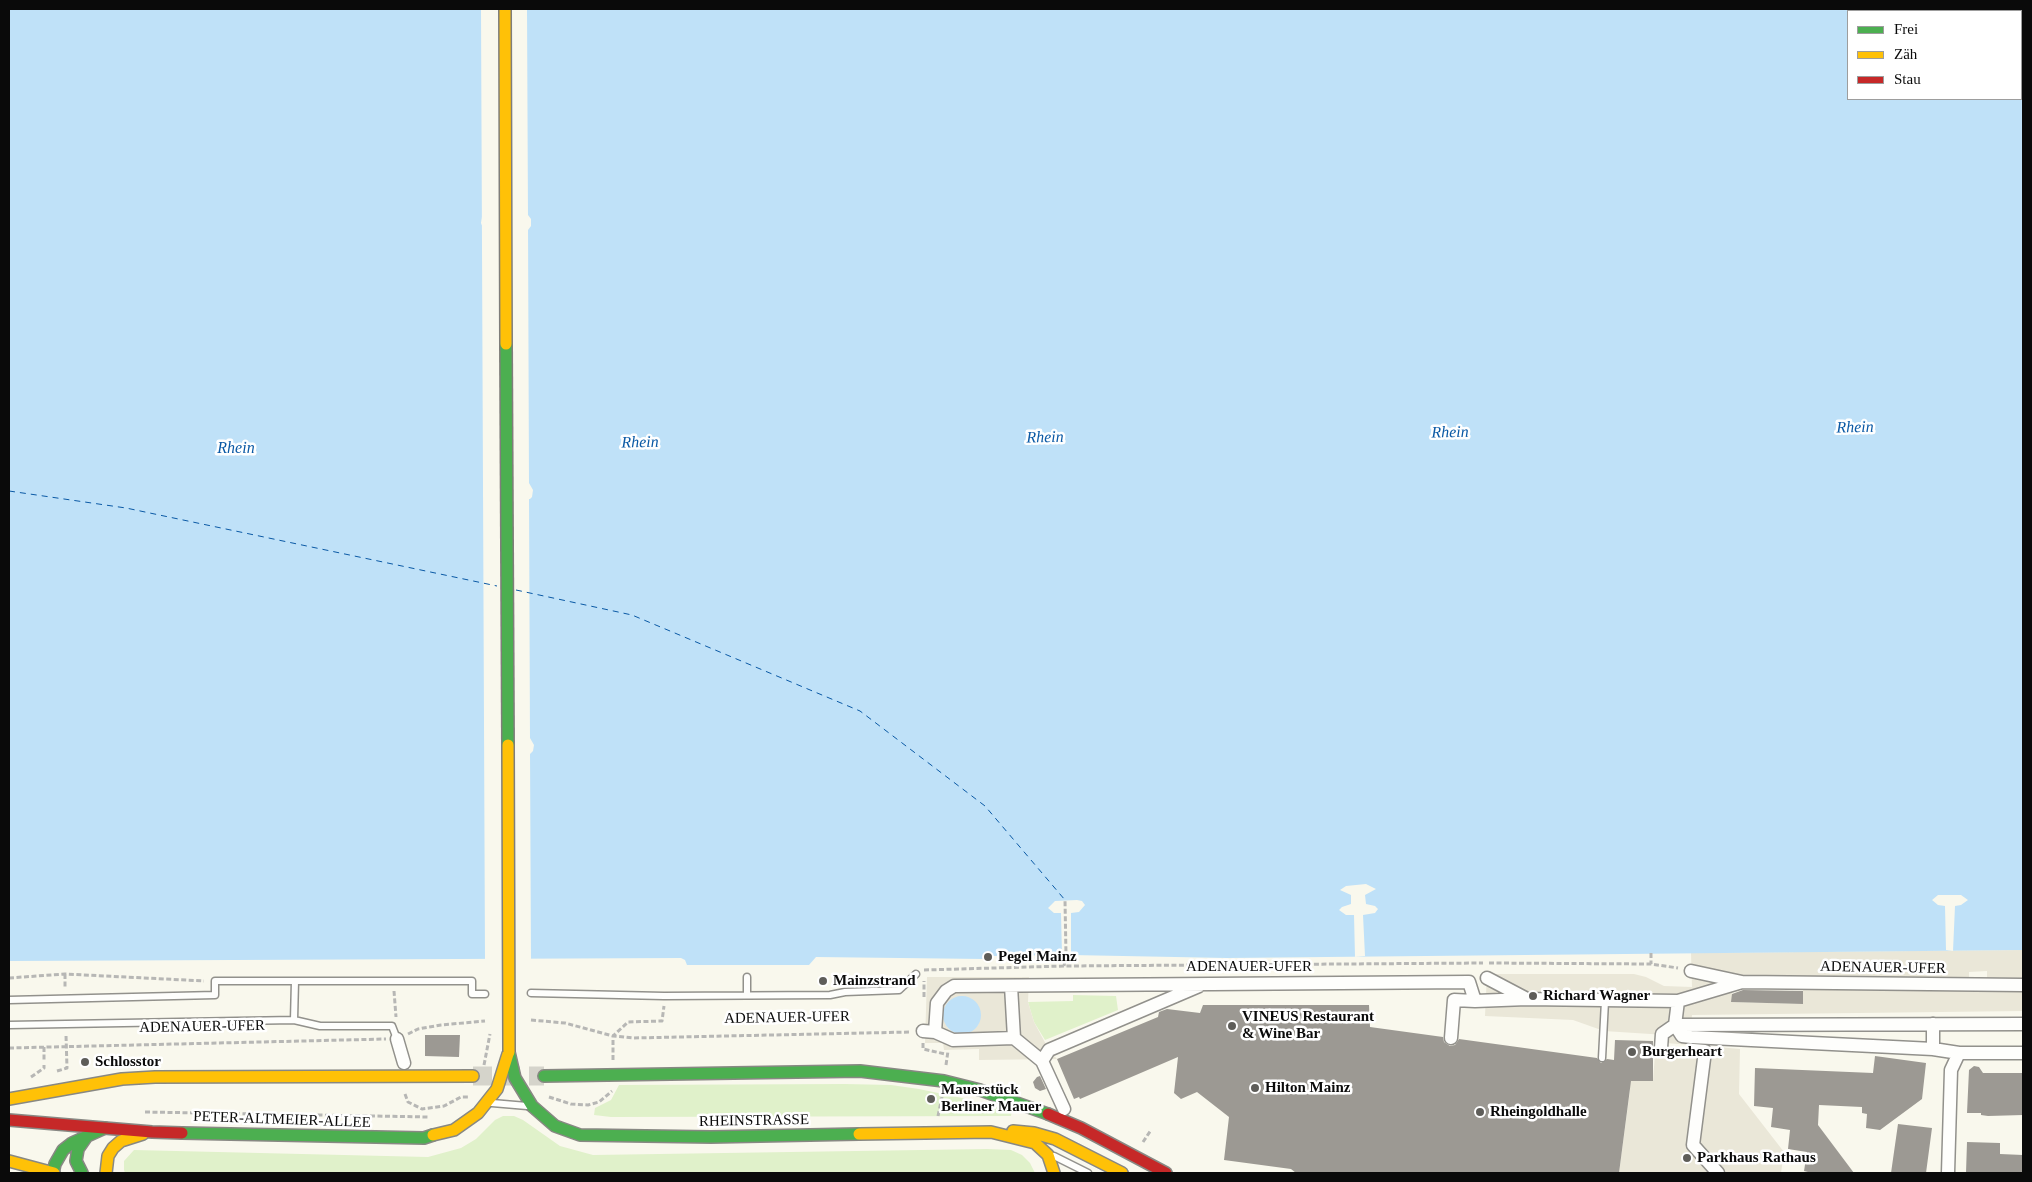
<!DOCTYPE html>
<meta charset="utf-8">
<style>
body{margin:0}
#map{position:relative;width:2032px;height:1182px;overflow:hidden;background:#f9f8ed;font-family:Georgia,serif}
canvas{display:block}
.frame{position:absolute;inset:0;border:10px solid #0a0a0a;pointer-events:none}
.legend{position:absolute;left:1847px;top:10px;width:175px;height:90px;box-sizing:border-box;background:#fff;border:1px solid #9d9d9d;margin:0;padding:6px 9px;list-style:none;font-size:15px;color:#0a0a0a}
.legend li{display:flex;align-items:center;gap:10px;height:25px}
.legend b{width:25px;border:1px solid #9d9d9d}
</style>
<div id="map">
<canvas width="2032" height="1182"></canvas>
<div class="frame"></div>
<ul class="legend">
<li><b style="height:6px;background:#4caf50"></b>Frei</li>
<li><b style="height:6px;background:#ffc107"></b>Zäh</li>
<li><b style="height:6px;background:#c62828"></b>Stau</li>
</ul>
</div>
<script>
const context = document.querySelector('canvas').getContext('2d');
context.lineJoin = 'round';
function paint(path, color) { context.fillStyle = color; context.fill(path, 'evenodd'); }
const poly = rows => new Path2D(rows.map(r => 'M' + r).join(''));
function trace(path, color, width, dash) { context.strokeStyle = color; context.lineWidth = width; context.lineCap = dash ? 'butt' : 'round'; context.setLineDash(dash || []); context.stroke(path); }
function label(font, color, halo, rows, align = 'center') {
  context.font = font + ' Georgia,serif'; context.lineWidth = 5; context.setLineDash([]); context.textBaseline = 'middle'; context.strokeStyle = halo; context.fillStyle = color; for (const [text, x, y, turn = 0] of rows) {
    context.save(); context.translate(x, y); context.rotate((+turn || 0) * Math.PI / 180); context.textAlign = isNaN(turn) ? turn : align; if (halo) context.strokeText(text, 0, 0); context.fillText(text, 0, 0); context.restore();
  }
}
paint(poly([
 [1073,995,1116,996,1118,1010,1045,1040,1034,1022,1028,1002,1073,1001],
 [845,1084,891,1085,919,1089,962,1098,1012,1111,1011,1116,611,1117,594,1115,595,1108,611,1100,619,1085],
 [503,1116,514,1116,523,1120,560,1146,593,1155,987,1149,1011,1150,1022,1155,1030,1163,1035,1173,125,1173,124,1170,124,1161,134,1150,428,1157,461,1148,476,1139,495,1120]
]), '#e0f1ca');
paint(poly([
 [2023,950,2023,1011,1692,1015,1690,1045,1666,1043,1666,1035,1604,1031,1573,1020,1485,1016,1487,974,1634,974,1646,977,1664,986,1692,987,1691,953],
 [1987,971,1987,981,1969,982,1969,972],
 [1732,988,1803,989,1803,1004,1732,1002],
 [927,977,1029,977,1028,1002,1034,1022,1049,1050,1057,1059,979,1060,979,1049,944,1050,943,1043,925,1043],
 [960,997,966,997,980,1013,978,1025,969,1033,964,1034,952,1031,948,1028,943,1017,943,1011,949,1001],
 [1694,1045,1740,1049,1739,1094,1784,1152,1781,1173,1619,1173,1630,1090,1623,1080,1653,1081,1655,1053,1693,1055]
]), '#eae7d8');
paint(poly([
 [9,9,2023,9,2023,950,1227,958,1071,955,992,956,992,954,984,954,984,959,816,957,809,965,687,965,685,960,681,958,9,961],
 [1848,11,2021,11,2021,99,1848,99],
 [486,214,528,215,531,219,531,226,528,230,483,228,481,223,482,217],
 [529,483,533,490,532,497,530,499,487,500,483,497,483,489,486,484],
 [530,738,534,745,533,751,530,754,488,754,486,751,489,739],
 '943 1015a19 19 0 1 1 38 0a19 19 0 1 1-38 0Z'
]), '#bfe1f8');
paint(poly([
 [481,9,527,9,528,219,527,217,486,217,484,223,486,228,527,228,528,226,529,486,487,487,485,492,487,498,529,497,530,741,490,741,488,748,490,753,530,751,531,962,485,962],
 [1366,884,1376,889,1365,895,1366,904,1375,906,1378,909,1375,913,1363,915,1365,956,1355,957,1354,915,1346,915,1339,910,1342,907,1351,904,1351,895,1340,890,1346,886],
 [1938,895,1961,895,1968,900,1961,905,1955,906,1953,951,1946,950,1945,906,1938,905,1932,900],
 [1077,900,1082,901,1085,905,1079,912,1071,913,1071,955,1062,955,1061,913,1054,913,1048,908,1055,901]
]), '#f9f8ed');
trace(poly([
 [9,491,126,508,497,586],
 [516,590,632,615,860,711,985,806,1065,900]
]), '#0a59a5', 1, [6, 5]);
paint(poly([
 [1743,990,1803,991,1803,1004,1731,1002,1732,994],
 [1203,1005,1369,1005,1370,1027,1443,1037,1444,1042,1450,1046,1455,1045,1459,1039,1597,1058,1601,1063,1607,1059,1614,1060,1615,1040,1653,1041,1653,1081,1631,1081,1619,1173,1296,1173,1291,1169,1224,1160,1229,1117,1197,1092,1181,1099,1174,1093,1178,1057,1080,1099,1079,1097,1074,1099,1057,1059,1158,1017,1159,1012,1167,1009,1200,1013],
 [425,1035,460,1035,459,1057,425,1056],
 [1875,1056,1926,1063,1922,1099,1880,1130,1866,1128,1867,1114,1862,1113,1862,1107,1819,1105,1818,1125,1854,1173,1808,1173,1808,1172,1804,1171,1807,1152,1788,1149,1790,1130,1771,1127,1773,1108,1754,1106,1755,1068,1873,1073],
 [1974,1066,1979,1067,1983,1073,2023,1073,2023,1115,1988,1116,1981,1115,1981,1113,1967,1113,1969,1070],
 [1040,1076,1046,1089,1040,1091,1035,1088,1033,1082,1037,1077],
 [1898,1124,1932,1128,1926,1173,1891,1173],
 [1967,1142,2000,1143,2000,1154,2023,1155,2023,1173,1966,1173]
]), '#9c9993');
trace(poly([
 [473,1076,544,1076]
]), '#d5d4cb', 19, [19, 9]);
const lane = poly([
 [747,977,747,994],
 [531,993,664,996,830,995,845,992,899,990,916,974],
 [9,1000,215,995,215,981,472,981,472,994,485,994],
 [294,1020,295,981],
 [9,1025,294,1020,320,1026,392,1026,397,1039],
 [1602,1058,1605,1001],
 [492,1103,527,1106],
 [1054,1156,1088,1173]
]);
const street = poly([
 [1691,971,1742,982,2023,985],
 [1487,978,1525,998],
 [1011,986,1014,1038,1042,1061,1064,1109],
 [1678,1001,1675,1025,1682,1036,1691,1037,1933,1049,1959,1053],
 [923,1031,935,1032,937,1003,946,991,954,986,1469,982,1475,1001,1527,999,1678,1001,1742,982],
 [935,1032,953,1040,1014,1038],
 [1451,1038,1454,1000,1475,1001],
 [397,1039,404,1063],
 [1661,1048,1662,1034,1675,1025,2023,1024],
 [1933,1049,1933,1024],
 [1693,1050,1705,1051,1693,1145,1718,1173],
 [1042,1061,1049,1050,1199,986],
 [1948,1173,1951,1070,1959,1053,2023,1053]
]);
const fast = poly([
 [509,1052,515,1078,532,1106,555,1126,580,1135,711,1137,859,1134],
 [544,1076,860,1071,944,1081,980,1090,1048,1114],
 [182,1133,424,1138,433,1135],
 [53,1173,55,1164,63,1150,72,1143,105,1128],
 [82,1173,76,1161,78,1149,87,1136]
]);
const slow = poly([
 [9,1099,122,1079,155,1077,473,1076],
 [1013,1131,1034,1133,1055,1139,1122,1173],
 [859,1134,991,1132,1035,1143,1048,1155,1054,1173],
 [433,1135,454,1130,478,1113,497,1089,508,1054],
 [9,1161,54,1173],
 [106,1173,108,1156,113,1148,121,1141,143,1134]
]);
const jam = poly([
 [1048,1114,1081,1128,1166,1173],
 [9,1120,152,1132,182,1133]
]);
trace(lane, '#92918c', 9);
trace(street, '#92918c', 15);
trace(fast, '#888883', 14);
trace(slow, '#888883', 14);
trace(jam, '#888883', 14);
trace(poly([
 [1651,953,1651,964],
 [1489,963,1651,964,1678,968],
 [1064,966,1066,955,1065,900],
 [924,970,1064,966,1483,963],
 [65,974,65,988],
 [9,978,65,974,204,981],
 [394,991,396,1017],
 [924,997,924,981],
 [531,1020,565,1023,613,1036,633,1038,911,1032],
 [408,1034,418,1029,441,1025,485,1021],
 [923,1043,923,1049,945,1054],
 [44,1047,44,1062],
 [9,1048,386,1039],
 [613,1060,613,1036,628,1022,662,1021,664,1006],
 [484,1065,490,1034],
 [946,1065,948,1051],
 [57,1071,67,1068,66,1035],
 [31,1077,44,1068,44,1065],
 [405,1094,408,1102,422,1109,444,1106,461,1097,468,1097],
 [549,1097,571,1104,588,1105,599,1102,612,1091],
 [145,1112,429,1117],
 [938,1116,942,1097],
 [1143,1142,1151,1130]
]), '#b7b7b5', 3, [5, 2.5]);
trace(lane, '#fefefc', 6);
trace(street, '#fefefc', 12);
trace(fast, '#4caf50', 11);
trace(slow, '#ffc107', 11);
trace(jam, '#c62828', 11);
const fastBridge = poly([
 [506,344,508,745]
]);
const slowBridge = poly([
 [505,9,506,344],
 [508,745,509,1052]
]);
trace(fastBridge, '#7f7e7a', 14, []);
trace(slowBridge, '#7f7e7a', 14, []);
trace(fastBridge, '#4caf50', 11);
trace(slowBridge, '#ffc107', 11);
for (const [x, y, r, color] of [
 [988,957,5,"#5e5d59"],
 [823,981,5,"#5e5d59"],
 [1533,996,5,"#5e5d59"],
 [1232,1026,5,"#5e5d59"],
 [1632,1052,5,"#5e5d59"],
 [85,1062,5,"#5e5d59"],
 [1255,1088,5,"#5e5d59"],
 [931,1099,5,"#5e5d59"],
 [1480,1112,5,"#5e5d59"],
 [1687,1158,5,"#5e5d59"]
]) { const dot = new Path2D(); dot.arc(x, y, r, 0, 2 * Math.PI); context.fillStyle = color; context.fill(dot); trace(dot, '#fff', 2); }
label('bold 15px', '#0a0a0a', '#fff', [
 ["Pegel Mainz",998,957],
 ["Mainzstrand",833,981],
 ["Richard Wagner",1543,996],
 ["VINEUS Restaurant",1242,1017],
 ["& Wine Bar",1242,1034],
 ["Burgerheart",1642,1052],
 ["Schlosstor",95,1062],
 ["Hilton Mainz",1265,1088],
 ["Mauerstück",941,1090],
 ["Berliner Mauer",941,1107],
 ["Rheingoldhalle",1490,1112],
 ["Parkhaus Rathaus",1697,1158]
], 'left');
label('15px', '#0a0a0a', '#fff', [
 ["ADENAUER-UFER",1249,967],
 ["ADENAUER-UFER",1883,968,1],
 ["ADENAUER-UFER",787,1018,-1],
 ["ADENAUER-UFER",202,1027,-1],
 ["PETER-ALTMEIER-ALLEE",282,1120,2],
 ["RHEINSTRASSE",754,1121,-1]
]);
label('italic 16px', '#0a59a5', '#fff', [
 ["Rhein",1855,428,-1],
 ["Rhein",1450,433,-1],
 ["Rhein",1045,438,-1],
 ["Rhein",640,443,-1],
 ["Rhein",236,449]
]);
</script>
